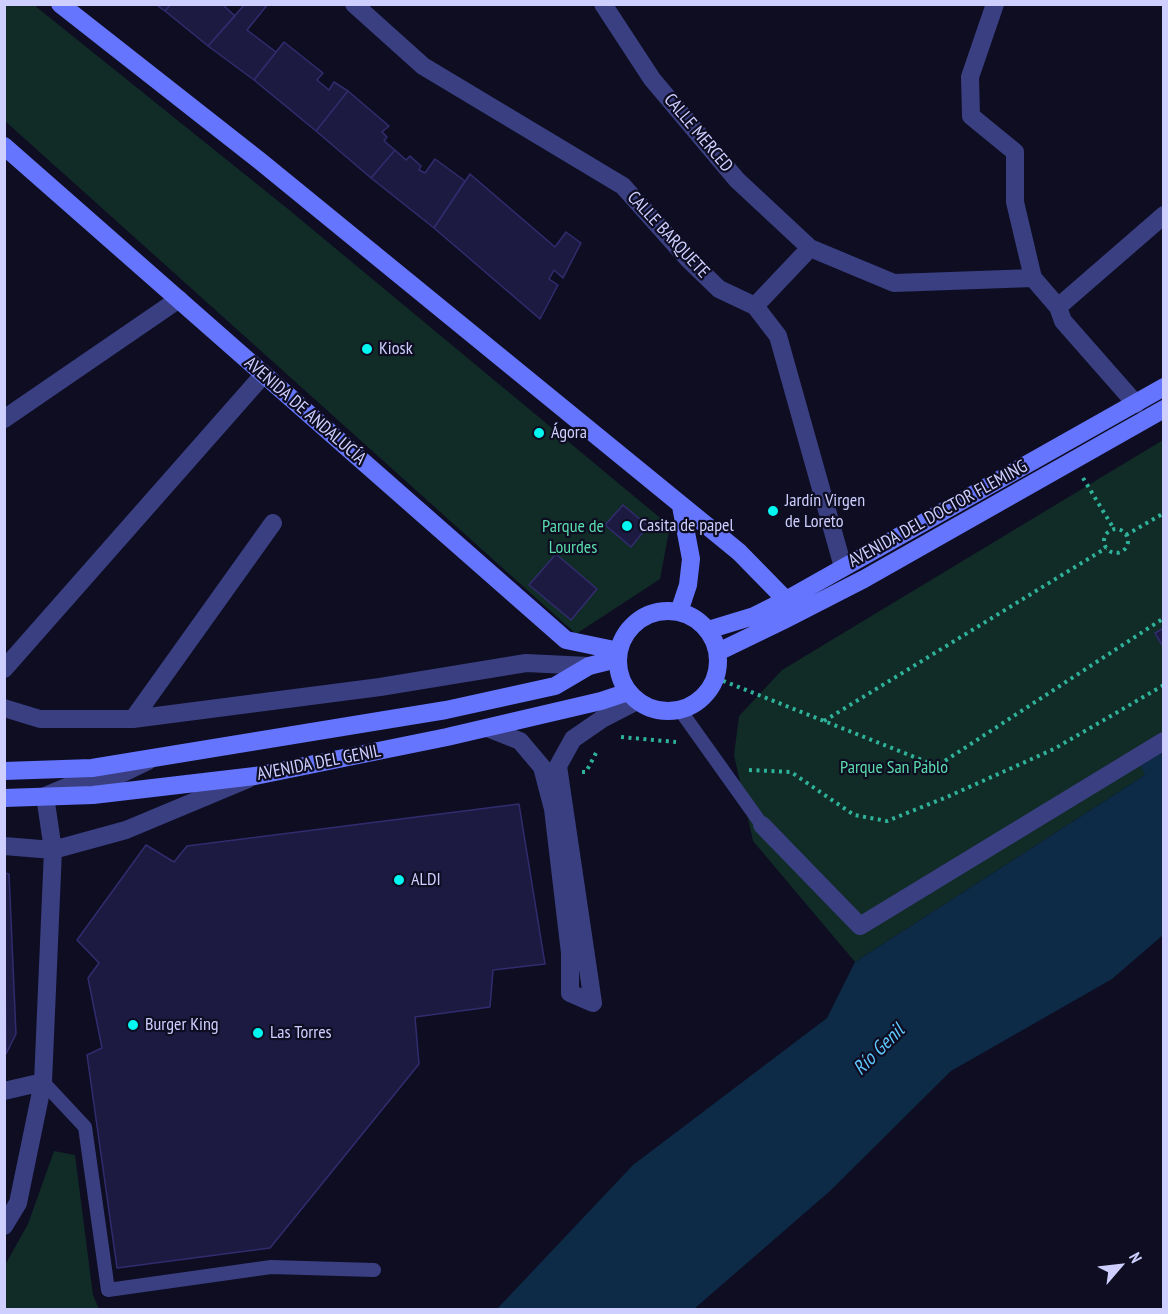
<!DOCTYPE html>
<meta charset="utf-8">
<style>
body{margin:0}
#map{position:relative;width:1168px;height:1314px;overflow:hidden;background:#0e0d22;font-family:"PT Sans Narrow",sans-serif}
canvas{display:block}
.frame{position:absolute;inset:0;border:6px solid #cecfff;pointer-events:none}
.north{position:absolute;left:1090px;top:1236px;width:60px;height:60px;-webkit-text-stroke:4px #0e0d22;paint-order:stroke;rotate:62deg;font-size:16px;font-weight:700;line-height:24px;text-align:center;color:#cecfff}
.north::after{content:'';display:block;margin:auto;width:21px;height:27px;background:#cecfff;clip-path:polygon(50% 0,100% 100%,50% 72%,0 100%)}
</style>
<div id="map">
<canvas width="1168" height="1314"></canvas>
<div class="frame"></div>
<div class="north">N</div>
</div>
<script>
const context = document.querySelector('canvas').getContext('2d');
context.lineJoin = 'round';
function paint(path, color) { context.fillStyle = color; context.fill(path, 'evenodd'); }
const poly = rows => new Path2D(rows.map(r => 'M' + r).join(''));
function trace(path, color, width, dash) { context.strokeStyle = color; context.lineWidth = width; context.lineCap = dash ? 'butt' : 'round'; context.setLineDash(dash || []); context.stroke(path); }
function label(font, color, halo, rows, align = 'center') {
  context.font = font + ' "PT Sans Narrow",sans-serif'; context.lineWidth = 4.5; context.setLineDash([]); context.textBaseline = 'middle'; context.strokeStyle = halo; context.fillStyle = color; for (const [text, x, y, turn = 0] of rows) {
    context.save(); context.translate(x, y); context.rotate((+turn || 0) * Math.PI / 180); context.textAlign = isNaN(turn) ? turn : align; if (halo) context.strokeText(text, 0, 0); context.fillText(text, 0, 0); context.restore();
  }
}
paint(poly([
 [5,5,34,5,288,209,670,526,660,579,576,634,5,121],
 [1163,440,1163,750,1145,775,855,962,753,841,734,755,739,716,782,670],
 [54,1151,75,1155,93,1295,99,1309,5,1309,5,1265,28,1224]
]), '#112b27');
paint(poly([
 [1163,750,1163,935,1112,979,951,1071,830,1191,694,1309,496,1310,633,1165,827,1018,855,962,1145,775,1140,765]
]), '#0d2a46');
const building = poly([
 [155,4,171,4,165,11,155,4],
 [171,4,222,4,235,16,208,46,165,11,171,4],
 [245,4,268,4,247,30,276,52,254,80,208,46,245,4],
 [284,42,323,73,317,80,329,90,334,82,348,91,316,131,254,80,284,42],
 [348,91,389,126,382,132,387,137,384,141,395,150,371,178,316,131,348,91],
 [395,150,406,160,410,156,421,166,419,170,425,173,435,159,465,181,434,228,371,178,395,150],
 [470,174,555,247,566,232,581,243,563,278,554,270,549,279,558,285,540,319,434,228,470,174],
 [623,505,648,526,631,547,605,525,623,505],
 [556,554,597,589,571,620,529,585,556,554],
 [1164,628,1164,648,1155,633,1164,628],
 [519,804,545,964,493,970,490,1007,415,1017,419,1064,270,1248,117,1268,87,1055,102,1048,88,978,99,963,77,940,146,845,174,862,187,846,519,804],
 [4,873,9,874,16,1034,6,1054,4,873]
]);
paint(building, '#1d1a42');
trace(building, '#312c6e', 1.5);
trace(poly([
 [1083,478,1114,529],
 '1104 541a12 12 0 1 1 24 0a12 12 0 1 1-24 0Z',
 [1126,535,1164,513],
 [716,678,937,766,1164,618],
 [824,721,1106,548],
 [621,737,676,742],
 [749,770,791,772,854,815,887,821,947,797,1054,749,1164,685],
 [582,772,586,772,596,753]
]), '#2fb29a', 4, [3, 4.5]);
trace(poly([
 [680,710,762,825],
 [43,1082,85,1127,108,1290,271,1267,374,1270]
]), '#393f80', 14);
trace(poly([
 [354,4,423,66,623,186,688,259,719,289,755,306,778,336,843,567],
 [603,4,652,79,737,180,810,248,894,283,1033,278],
 [995,4,970,77,971,116,1015,152,1015,202,1033,278,1058,307,1063,321,1136,404],
 [755,306,810,248],
 [1058,307,1164,215],
 [4,419,179,299],
 [4,669,264,374],
 [4,708,40,719,133,719,380,687,526,663,589,666],
 [133,719,273,523],
 [487,728,520,741,542,767,553,809,570,953,570,993,593,1003],
 [762,825,860,926,1164,741],
 [4,846,53,850,126,830,248,779],
 [593,1003,558,766,573,739,602,719,637,701],
 [4,1091,43,1082],
 [4,1226,18,1203,43,1082,53,850,45,796,78,782,113,778,148,761]
]), '#393f80', 18);
trace(poly([
 [60,4,260,161,739,552,786,600],
 [4,146,566,640,619,651],
 '618 661a50 50 0 1 1 100 0a50 50 0 1 1-100 0Z',
 [679,612,688,585,691,559,681,506],
 [708,630,754,616,786,600,1164,387],
 [718,652,782,621,864,579,1164,409],
 [4,771,92,768,446,710,555,686,589,666,617,659],
 [4,798,93,795,255,776,447,737,601,701,628,692]
]), '#6675fe', 18);
for (const [x, y, r, color] of [
 [367,349,6,"#02f7f1"],
 [539,433,6,"#02f7f1"],
 [773,511,6,"#02f7f1"],
 [627,526,6,"#02f7f1"],
 [399,880,6,"#02f7f1"],
 [133,1025,6,"#02f7f1"],
 [258,1033,6,"#02f7f1"]
]) { const dot = new Path2D(); dot.arc(x, y, r, 0, 2 * Math.PI); context.fillStyle = color; context.fill(dot); trace(dot, '#0e0d22', 2); }
label('18px', '#cecfff', '#0e0d22', [
 ["CALLE MERCED",698,133,50],
 ["CALLE BARQUETE",668,235,47],
 ["AVENIDA DE ANDALUCÍA",305,411,41],
 ["AVENIDA DEL DOCTOR FLEMING",938,514,-29],
 ["AVENIDA DEL GENIL",319,763,-11]
]);
label('18px', '#cecfff', '#0e0d22', [
 ["Kiosk",379,349],
 ["Ágora",551,433],
 ["Jardín Virgen",785,501],
 ["de Loreto",785,522],
 ["Casita de papel",639,526],
 ["ALDI",411,880],
 ["Burger King",145,1025],
 ["Las Torres",270,1033]
], 'left');
label('18px', '#5bdead', '#0e0d22', [
 ["Parque de",573,527],
 ["Lourdes",573,548],
 ["Parque San Pablo",894,768]
]);
label('italic 20px', '#5dc8fe', '#0e0d22', [
 ["Río Genil",879,1050,-45]
]);
</script>
